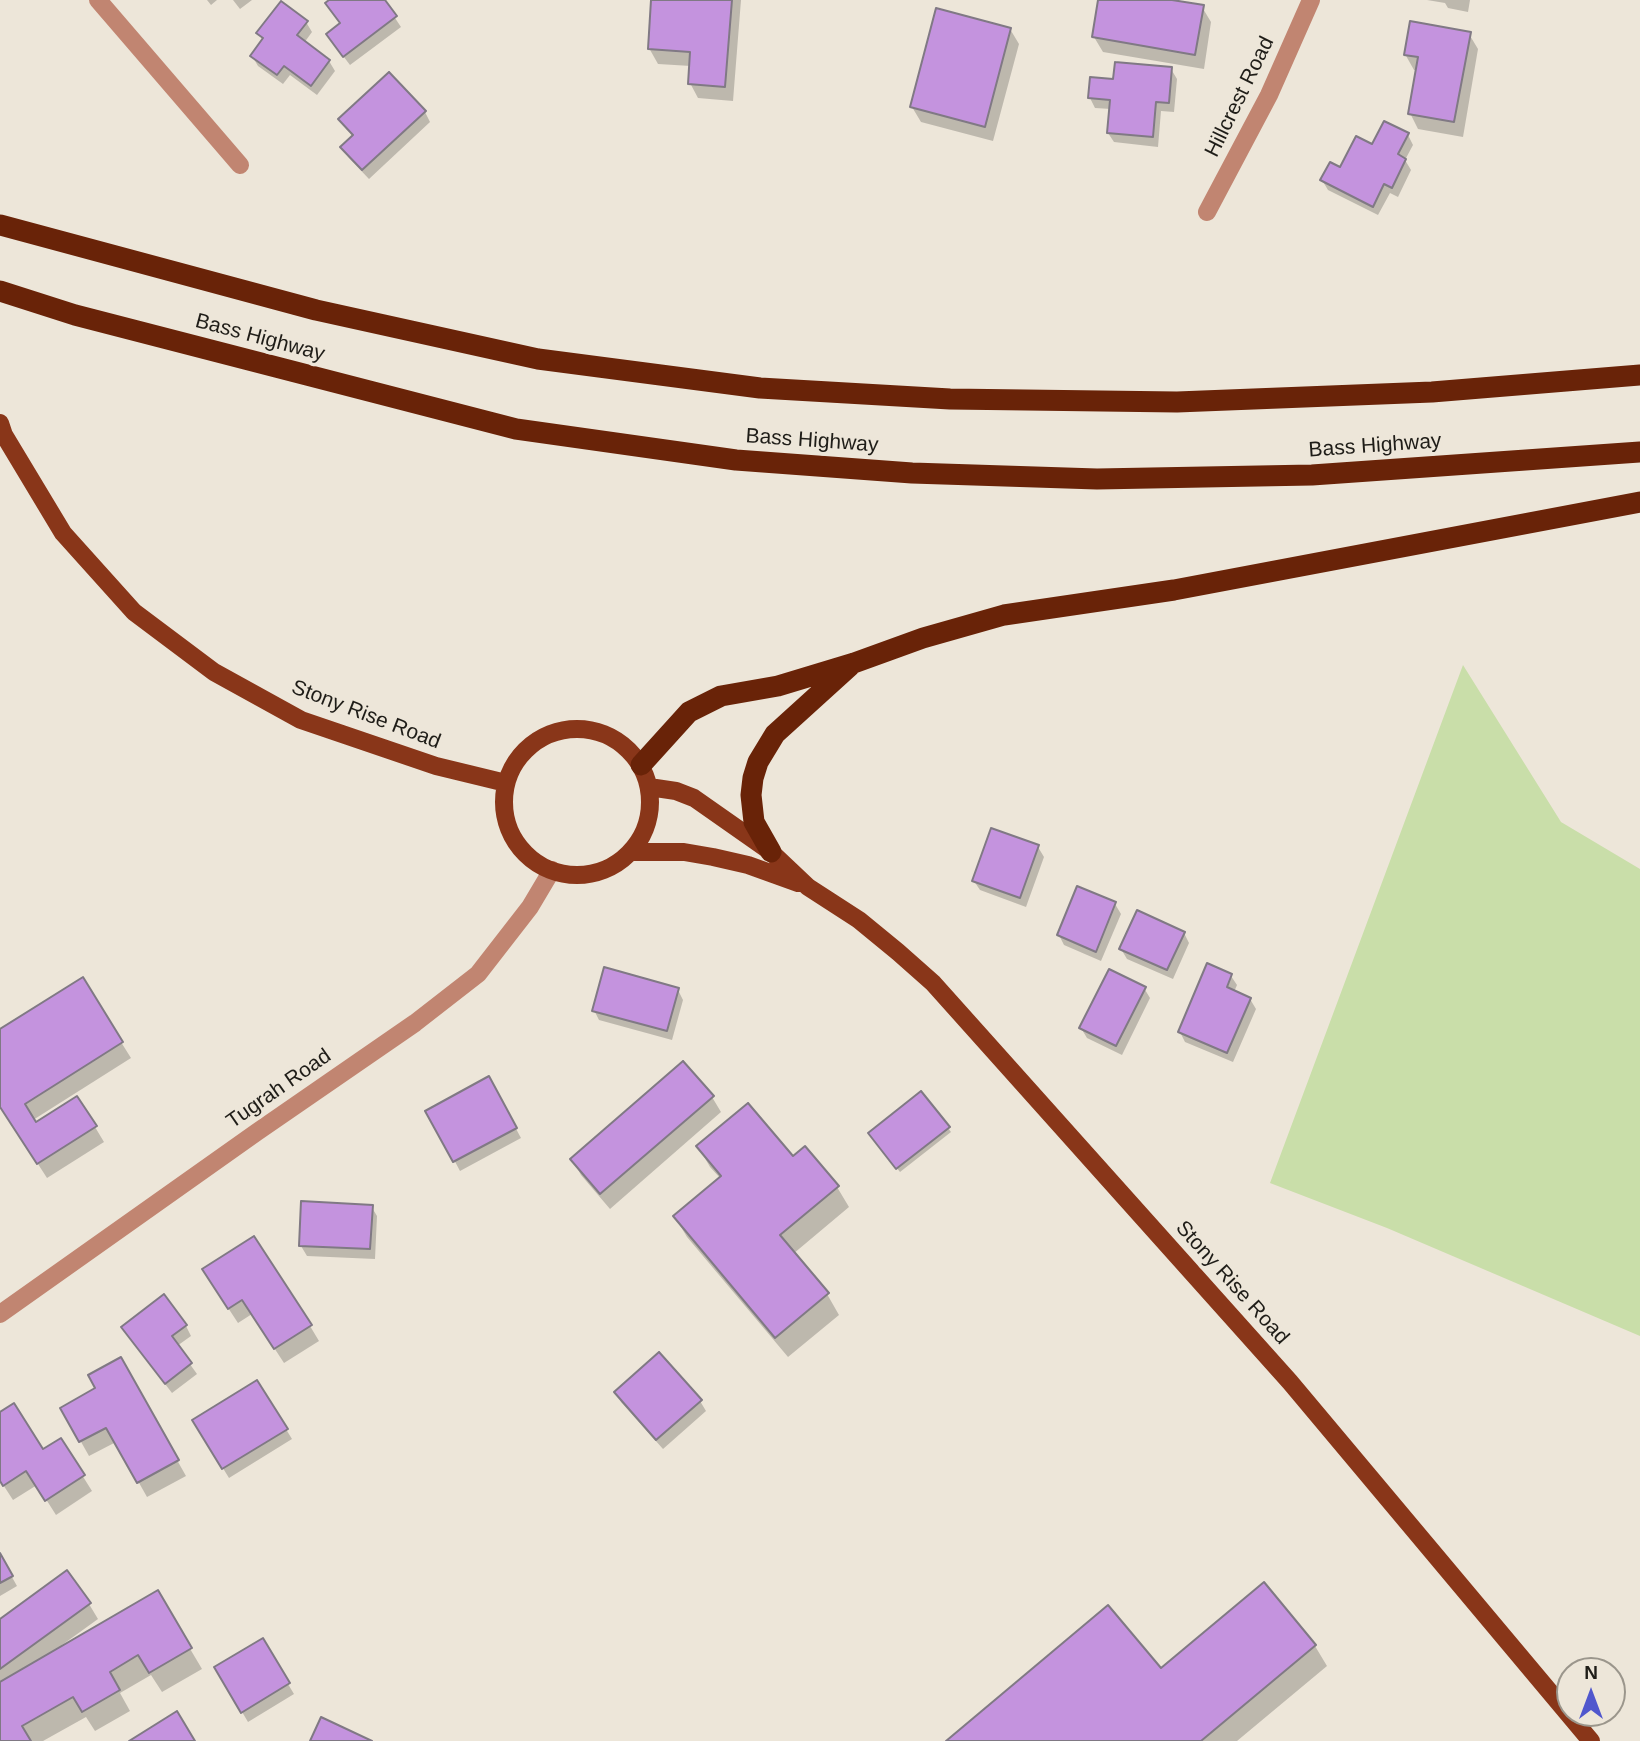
<!DOCTYPE html>
<style>
body{margin:0}
#map{position:relative;width:1640px;height:1741px;overflow:hidden;background:#ede6d9;font-family:Helvetica,sans-serif}
canvas{display:block}
.north{position:absolute;left:1556px;top:1657px;width:70px;height:70px;box-sizing:border-box;background:#ede6d9;border:2px solid #9b968c;border-radius:50%;rotate:0deg;font-size:19px;font-weight:700;line-height:28px;text-align:center;color:#1f1d18}
.north::after{content:'';display:block;margin:auto;width:24px;height:32px;background:#5057cd;clip-path:polygon(50% 0,100% 100%,50% 72%,0 100%)}
</style>
<div id="map">
<canvas width="1640" height="1741"></canvas>
<div class="north">N</div>
</div>
<script>
const context = document.querySelector('canvas').getContext('2d');
context.lineJoin = 'round';
function paint(path, color) { context.fillStyle = color; context.fill(path, 'evenodd'); }
const poly = rows => new Path2D(rows.map(r => 'M' + r).join(''));
function trace(path, color, width, dash) { context.strokeStyle = color; context.lineWidth = width; context.lineCap = dash ? 'butt' : 'round'; context.setLineDash(dash || []); context.stroke(path); }
function label(font, color, halo, rows, align = 'center') {
  context.font = font + ' Helvetica,sans-serif'; context.lineWidth = 7; context.setLineDash([]); context.textBaseline = 'middle'; context.strokeStyle = halo; context.fillStyle = color; for (const [text, x, y, turn = 0] of rows) {
    context.save(); context.translate(x, y); context.rotate((+turn || 0) * Math.PI / 180); context.textAlign = isNaN(turn) ? turn : align; if (halo) context.strokeText(text, 0, 0); context.fillText(text, 0, 0); context.restore();
  }
}
paint(poly([
 [1463,665,1561,822,1640,869,1640,1336,1387,1228,1270,1183]
]), '#c9dea9');
paint(poly([
 [207,0,217,0,211,5],
 [233,0,252,0,240,9],
 [332,0,383,0,401,27,350,65,334,44,342,24],
 [653,0,741,0,733,101,698,98,690,83,691,66,658,64,649,48],
 [1100,0,1161,0,1202,7,1211,22,1204,69,1103,52,1094,37],
 [1427,0,1470,0,1468,12,1448,8,1445,3],
 [306,22,312,32,304,43,329,61,335,71,317,95,290,75,283,84,258,66,252,56,263,41,259,33],
 [1010,29,1019,44,993,141,921,122,912,107],
 [1469,34,1478,49,1463,137,1418,129,1410,113,1417,70,1414,70,1405,54],
 [1171,69,1177,79,1174,112,1161,111,1158,147,1114,142,1108,133,1111,109,1095,108,1090,98,1115,81],
 [425,112,430,122,369,179,348,157,343,147,354,137,346,129,341,119],
 [1408,135,1413,145,1405,160,1411,170,1398,197,1390,193,1378,215,1328,190,1322,180,1373,147],
 [1038,847,1044,857,1026,907,980,890,974,881],
 [1115,904,1121,914,1101,961,1064,945,1059,935],
 [1184,933,1189,943,1173,979,1127,959,1121,949],
 [1231,976,1237,985,1234,992,1250,999,1256,1009,1233,1062,1185,1042,1180,1032],
 [82,980,131,1058,33,1120,36,1124,95,1127,104,1142,47,1178,0,1105,0,1031],
 [1144,988,1150,998,1122,1055,1087,1038,1081,1028],
 [678,990,683,1000,672,1040,599,1020,594,1010],
 [489,1079,521,1138,460,1171,428,1111],
 [712,1097,721,1112,610,1209,581,1175,572,1159],
 [948,1128,951,1132,900,1172,873,1138],
 [698,1146,793,1158,837,1187,849,1207,793,1254,827,1294,839,1315,788,1357,687,1237,675,1217,721,1179,710,1167],
 [371,1206,377,1216,375,1259,307,1256,301,1246],
 [213,1285,310,1326,319,1341,284,1363,252,1314,238,1323],
 [186,1326,191,1336,177,1346,197,1374,172,1393,129,1337],
 [120,1359,186,1476,147,1497,116,1442,89,1456,62,1408,98,1389],
 [257,1382,292,1439,229,1478,194,1421],
 [616,1392,700,1401,706,1411,663,1449,621,1402],
 [0,1414,43,1451,60,1440,92,1491,56,1515,37,1485,13,1500,0,1480],
 [0,1556,17,1586,0,1596],
 [157,1593,202,1669,162,1692,151,1675,120,1693,130,1711,95,1731,86,1717,43,1741,0,1741,0,1621,89,1604,98,1619,62,1645,64,1647],
 [262,1641,294,1694,248,1722,216,1668],
 [1315,1646,1327,1666,1237,1741,948,1741]
]), '#0003');
const building = poly([
 [329,0,385,0,397,16,343,57,326,34,340,23,325,3,329,0],
 [651,0,732,0,725,87,688,84,690,52,648,49,651,0],
 [1098,0,1172,0,1204,5,1195,55,1092,37,1098,0],
 [281,1,308,21,297,35,330,60,311,86,284,66,277,75,250,56,263,38,256,33,281,1],
 [936,8,1011,28,985,127,910,107,936,8],
 [1410,21,1471,32,1454,122,1408,114,1418,57,1404,55,1410,21],
 [1115,62,1172,67,1169,103,1156,102,1153,137,1107,133,1110,100,1088,98,1090,77,1113,79,1115,62],
 [389,72,426,111,362,170,340,147,353,135,338,119,389,72],
 [1384,121,1409,133,1398,154,1406,159,1392,188,1384,184,1373,207,1320,180,1330,162,1340,167,1356,136,1372,144,1384,121],
 [991,828,1039,845,1020,898,972,881,991,828],
 [1077,886,1116,902,1096,952,1057,935,1077,886],
 [1137,910,1185,932,1167,970,1119,949,1137,910],
 [1207,963,1232,974,1227,987,1251,998,1227,1053,1178,1032,1207,963],
 [604,967,679,988,667,1031,592,1011,604,967],
 [1109,969,1146,987,1116,1046,1079,1028,1109,969],
 [83,977,123,1042,25,1104,36,1122,77,1096,97,1126,37,1164,0,1107,0,1029,83,977],
 [683,1061,714,1096,600,1194,570,1159,683,1061],
 [489,1076,517,1128,453,1162,425,1111,489,1076],
 [921,1091,950,1127,896,1169,868,1133,921,1091],
 [748,1103,793,1156,805,1146,839,1186,780,1235,829,1293,775,1338,673,1216,721,1176,696,1146,748,1103],
 [301,1201,373,1205,370,1249,299,1246,301,1201],
 [254,1236,312,1325,274,1349,242,1300,228,1309,202,1269,254,1236],
 [164,1294,187,1325,172,1336,192,1363,165,1384,121,1327,164,1294],
 [659,1352,702,1400,656,1440,614,1392,659,1352],
 [121,1357,179,1460,137,1483,106,1428,79,1442,60,1408,95,1388,88,1375,121,1357],
 [257,1380,288,1429,222,1469,192,1420,257,1380],
 [14,1403,43,1449,61,1438,85,1475,45,1501,26,1471,3,1486,0,1481,0,1412,14,1403],
 [0,1553,13,1576,0,1583,0,1553],
 [67,1570,91,1603,0,1669,0,1619,67,1570],
 [1264,1582,1316,1645,1201,1741,946,1741,1108,1605,1161,1668,1264,1582],
 [158,1590,192,1648,149,1673,138,1655,110,1672,120,1690,82,1712,73,1697,22,1726,31,1741,0,1741,0,1682,158,1590],
 [263,1638,290,1683,241,1713,214,1667,263,1638],
 [177,1711,195,1741,129,1741,177,1711],
 [321,1717,372,1741,310,1741,321,1717]
]);
paint(building, '#c493de');
trace(building, '#807984', 2);
trace(poly([
 [98,0,240,165],
 [1207,212,1269,95,1311,0],
 [0,1314,257,1132,415,1023,478,974,530,907,552,870]
]), '#c18571', 18);
trace(poly([
 [0,423,4,435,63,533,134,612,214,672,301,720,436,766,506,783],
 '504 802a73 73 0 1 1 146 0a73 73 0 1 1-146 0Z',
 [649,787,676,791,694,798,771,852,808,887,859,920,898,952,933,983,1290,1382,1591,1741],
 [630,852,684,852,713,857,748,865,798,883]
]), '#893619', 18);
trace(poly([
 [0,225,316,310,538,359,760,388,950,399,1177,402,1432,392,1640,375],
 [0,291,75,315,516,429,736,460,912,473,1097,479,1312,475,1640,452],
 [641,765,689,712,721,696,778,686,854,663,923,638,1004,615,1174,590,1640,502],
 [771,852,754,822,751,795,753,778,758,762,775,734,850,666]
]), '#692308', 21);
label('21px', '#1f1d18', '#ede6d9', [
 ["Hillcrest Road",1240,97,-64],
 ["Bass Highway",260,338,15],
 ["Bass Highway",812,441,4],
 ["Bass Highway",1375,446,-4],
 ["Stony Rise Road",366,715,21],
 ["Tugrah Road",279,1089,-35],
 ["Stony Rise Road",1232,1283,48]
]);
</script>
